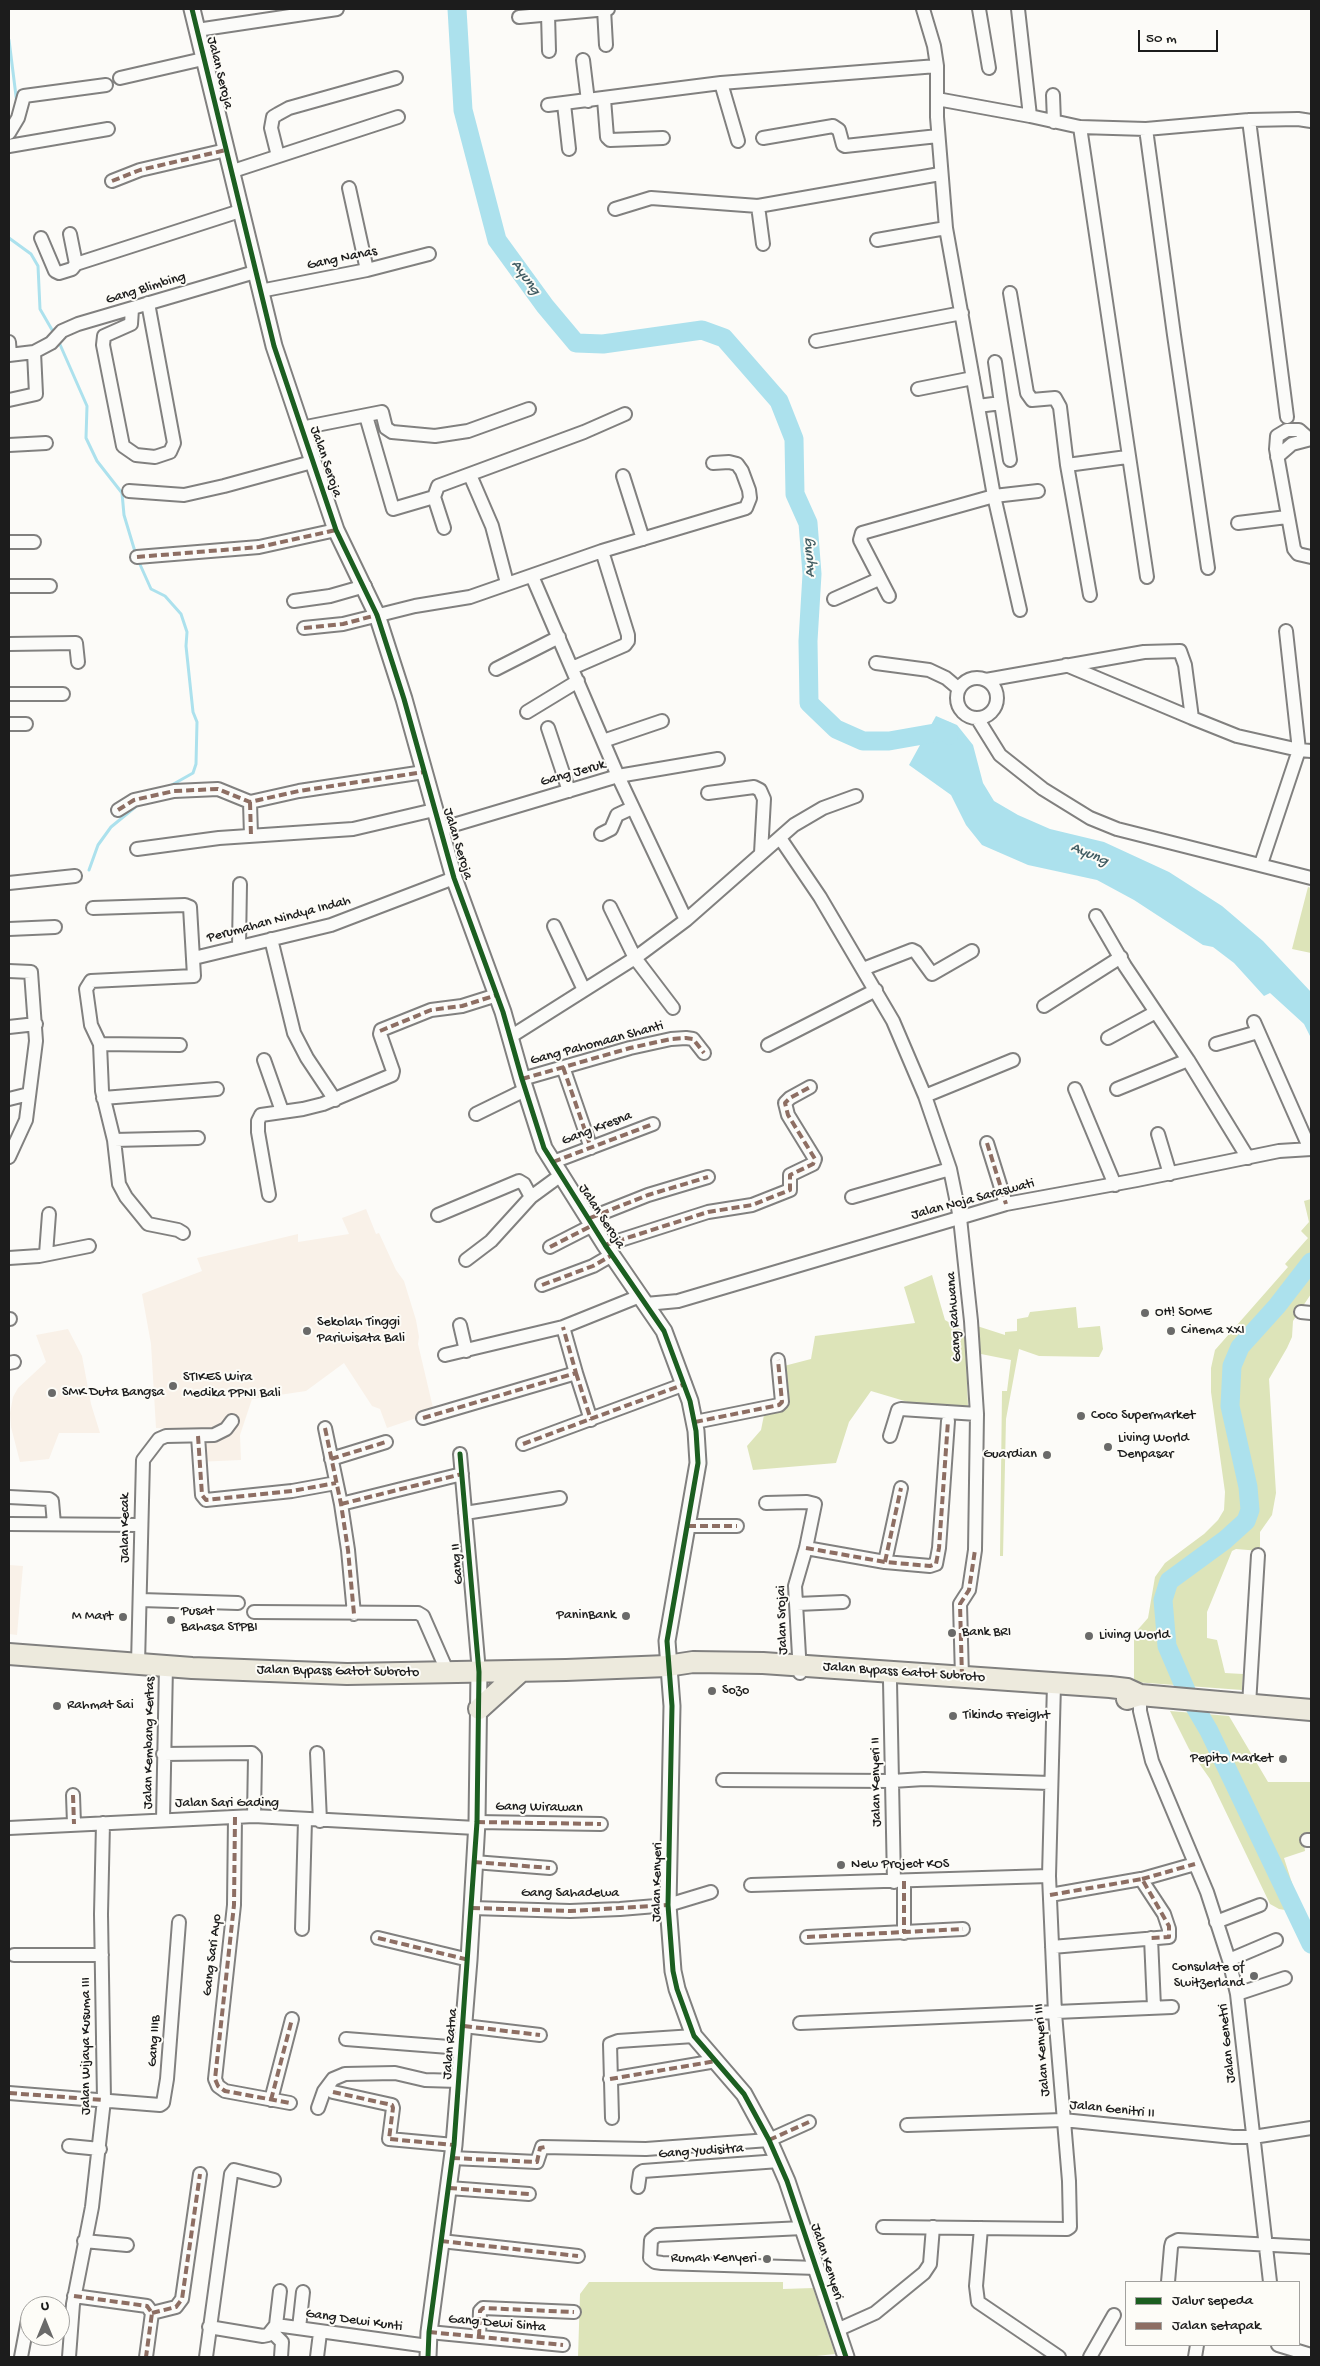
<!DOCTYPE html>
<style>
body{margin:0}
#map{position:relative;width:1320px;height:2366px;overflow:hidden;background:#fcfbf8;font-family:"Gochi Hand",sans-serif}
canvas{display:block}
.frame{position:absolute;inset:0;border:10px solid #1c1c1c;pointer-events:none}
.legend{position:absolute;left:1125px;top:2281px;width:175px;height:65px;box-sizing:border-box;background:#fdfcf7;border:1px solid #a3a29f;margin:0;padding:6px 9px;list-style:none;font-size:15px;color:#1c1c1c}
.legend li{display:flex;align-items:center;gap:10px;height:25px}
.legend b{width:25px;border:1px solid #a3a29f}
.north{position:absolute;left:20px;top:2296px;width:50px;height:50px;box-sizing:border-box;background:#fdfcf7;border:1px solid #a3a29f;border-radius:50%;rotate:0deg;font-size:14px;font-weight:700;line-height:20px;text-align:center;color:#1c1c1c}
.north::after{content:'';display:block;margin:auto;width:18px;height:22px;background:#6a6a69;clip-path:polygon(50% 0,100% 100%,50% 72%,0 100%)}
.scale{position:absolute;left:1138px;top:30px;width:80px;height:22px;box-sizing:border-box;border:2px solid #1c1c1c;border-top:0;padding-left:6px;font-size:15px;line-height:18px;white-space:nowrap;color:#1c1c1c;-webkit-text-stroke:4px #fdfcf7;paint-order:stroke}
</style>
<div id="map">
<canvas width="1320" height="2366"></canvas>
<div class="frame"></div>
<ul class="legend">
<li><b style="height:6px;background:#1b5e20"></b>Jalur sepeda</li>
<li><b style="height:6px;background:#8d6e63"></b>Jalan setapak</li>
</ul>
<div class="north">U</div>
<div class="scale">50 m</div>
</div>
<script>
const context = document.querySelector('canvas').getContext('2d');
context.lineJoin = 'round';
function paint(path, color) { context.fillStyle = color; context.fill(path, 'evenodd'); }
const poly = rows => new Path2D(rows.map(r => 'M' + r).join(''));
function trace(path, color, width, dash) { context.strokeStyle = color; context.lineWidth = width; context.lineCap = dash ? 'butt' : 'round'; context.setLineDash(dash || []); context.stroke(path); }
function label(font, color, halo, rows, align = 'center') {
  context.font = font + ' "Gochi Hand",sans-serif'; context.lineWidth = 4; context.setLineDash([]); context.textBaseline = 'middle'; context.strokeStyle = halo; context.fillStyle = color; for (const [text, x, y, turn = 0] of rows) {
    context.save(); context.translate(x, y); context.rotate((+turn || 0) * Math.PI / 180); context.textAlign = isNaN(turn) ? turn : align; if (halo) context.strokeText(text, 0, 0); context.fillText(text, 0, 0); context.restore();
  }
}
paint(poly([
 [366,1209,376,1234,379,1233,396,1270,404,1281,416,1320,419,1337,418,1344,434,1412,387,1428,380,1409,372,1406,344,1363,306,1391,252,1399,240,1435,241,1460,196,1462,195,1430,156,1428,151,1344,142,1294,202,1271,197,1258,298,1234,298,1242,349,1234,342,1218],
 [68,1329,82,1356,91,1404,100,1433,59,1433,49,1459,20,1462,11,1427,10,1413,13,1397,18,1388,46,1362,36,1335],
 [9,1565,23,1566,17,1635,9,1634]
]), '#f9f1e8');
paint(poly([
 [1308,887,1311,888,1311,953,1292,949],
 [1311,1199,1311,1294,1293,1321,1292,1337,1287,1348,1269,1379,1276,1493,1272,1515,1260,1532,1260,1551,1236,1549,1232,1551,1207,1612,1207,1638,1217,1640,1225,1673,1243,1674,1242,1690,1134,1682,1134,1634,1148,1618,1155,1577,1165,1563,1204,1534,1218,1520,1224,1510,1225,1492,1211,1392,1211,1368,1215,1350,1288,1267,1285,1264,1308,1238,1301,1231,1309,1222,1304,1201],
 [932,1275,945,1320,965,1332,968,1406,918,1405,871,1391,849,1422,836,1463,753,1470,747,1446,761,1430,764,1415,788,1407,784,1366,811,1359,815,1336,915,1323,904,1287],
 [1076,1307,1078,1328,1100,1326,1103,1349,1099,1357,1039,1356,1019,1349,1006,1419,1003,1556,1000,1556,1002,1391,1007,1391,1011,1360,976,1353,977,1326,1005,1335,1005,1332,1017,1331,1017,1319,1028,1317,1030,1312],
 [1170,1711,1229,1716,1268,1782,1311,1782,1311,1835,1303,1837,1305,1851,1284,1858,1299,1905,1285,1910,1279,1909,1270,1904,1210,1779,1189,1749],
 [589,2282,783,2282,783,2289,813,2288,835,2354,807,2357,578,2357,580,2294]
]), '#dde4b9');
paint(poly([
 [936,716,957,725,973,745,983,783,994,801,1018,815,1050,829,1104,842,1169,872,1222,906,1263,941,1311,992,1311,1038,1304,1024,1270,993,1264,996,1234,963,1213,947,1203,945,1134,900,1097,880,1028,865,982,845,966,825,951,795,909,765]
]), '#ace1ed');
trace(poly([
 [9,40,17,104],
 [9,238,31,254,38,266,40,309,55,335],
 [58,340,87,406,86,438,97,461,122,493,124,515,136,555],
 [138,560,151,589,165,596,181,614,187,632,186,646,193,712,197,722,196,764,193,773,170,786],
 [89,870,98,845,111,827,139,804]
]), '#ace1ed', 3);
trace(poly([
 [457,9,463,110,497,240,545,306,576,343,603,344,702,330,724,338,779,401,794,439,795,494,808,523,812,574,808,641,809,703,836,729,863,741,889,741,946,731,949,735],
 [1311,1262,1277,1306,1240,1347,1232,1366,1230,1406,1248,1487,1250,1510,1246,1521,1225,1540,1169,1581,1163,1600,1167,1646,1188,1695,1209,1731,1311,1944]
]), '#ace1ed', 19);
const minor = poly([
 [604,9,606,45],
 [923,9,934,46,937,66,937,117,946,228,994,496,1020,610],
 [979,9,989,68],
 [1018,9,1030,116],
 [548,14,549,51],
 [519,17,608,9],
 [197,30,337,9],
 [583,60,588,101],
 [120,78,203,59],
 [721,83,738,141],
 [1053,95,1054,122],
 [604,99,607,137,610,140,663,138],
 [937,99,1030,116,1080,127,1146,129,1249,120,1298,119,1311,121],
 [564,104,569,149],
 [548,105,721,83,937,66],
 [1249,120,1287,417],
 [1080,127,1147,577],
 [1146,129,1174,335,1208,568],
 [9,133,18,118,24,96,106,85],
 [763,138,833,126,839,130,843,145,845,146,938,136],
 [9,146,108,129],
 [278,156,271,128,273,117,278,114,289,108,396,78],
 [233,171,398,117],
 [112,181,140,170,226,150],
 [349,188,367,270],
 [758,206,763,244],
 [615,209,651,198,758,206,940,174],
 [70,234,76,264],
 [41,238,55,271,59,273,72,269,76,264,240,211],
 [877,240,946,228],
 [260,291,367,270,429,254],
 [1010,293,1027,393,1032,400,1055,398,1060,407,1067,465,1090,595],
 [132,309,131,324,104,336,103,345,123,446,136,455,155,457,170,452,174,443,148,303],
 [816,341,962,313],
 [9,342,10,355],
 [9,355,34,352,51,343,62,331,78,324,255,272],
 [918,389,973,378],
 [9,400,36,394,34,352],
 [1001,403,1010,460],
 [978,406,1001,403,995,362],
 [366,416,393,509,434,497],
 [301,428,382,412,386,428,392,432,435,436,468,431,529,409],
 [1309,439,1299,430,1287,430,1277,436,1276,449,1294,549,1298,554,1311,557],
 [9,445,46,443],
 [1277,457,1292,444,1311,439],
 [1067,465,1127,457],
 [470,475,492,526,507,583],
 [623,476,643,539],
 [129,491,184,495,224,486,312,462],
 [1238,523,1287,517],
 [444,528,434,497,438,486,584,432,625,414],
 [9,542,34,542],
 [137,557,259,547,336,530],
 [532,576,618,776,686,920],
 [9,586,50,586],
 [889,596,860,540,862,533,994,496,1038,491],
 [834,599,879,579],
 [294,601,330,596,365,586],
 [304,628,343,624,415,606,470,597,602,551,746,508,750,498,749,490,742,471,737,464,729,462,713,463],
 [9,644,76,643,78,662],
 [876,663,929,670,946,678,959,689],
 [1066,665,1192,718],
 [572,668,625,645,628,641,628,635,602,551],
 [496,669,559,637],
 '957 698a20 20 0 1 1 40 0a20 20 0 1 1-40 0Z',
 [986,680,1144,652,1180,651,1185,665,1192,718,1237,736,1299,750,1311,751],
 [9,694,63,694],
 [527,712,578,681],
 [977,718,1000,755,1043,789,1090,818,1117,829,1311,878],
 [9,724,26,724],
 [548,728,569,791],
 [603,741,662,721],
 [708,793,754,787,760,790,764,799,761,853],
 [250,802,251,836],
 [118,810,134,800,174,791,218,789,250,802,299,791,424,772],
 [440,829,618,776,718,759],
 [601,834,611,829,617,815,632,808],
 [780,838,820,897,893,1021,925,1096,950,1169,960,1218,971,1321,977,1414,901,1409,898,1410,890,1436],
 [137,849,219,838,353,829,434,810],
 [1261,864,1299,750,1286,631],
 [9,883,75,876],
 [610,907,635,958,673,1008],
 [93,908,185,905,190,907,194,976,91,981,86,989,91,1025,100,1044,102,1091,114,1140,119,1184,126,1197,148,1224,178,1230,183,1233],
 [1096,916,1125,966,1188,1060,1248,1158],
 [554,926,584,990],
 [9,929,55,927],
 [271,939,294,1033,307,1058,335,1100],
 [239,946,240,884],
 [194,958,331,925,454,878],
 [863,969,912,950,916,952,932,974,972,951],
 [9,971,31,972,36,1041,26,1120,9,1157],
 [1044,1006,1121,957],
 [1254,1022,1310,1149],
 [9,1027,36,1024],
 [510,1037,635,958,686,920,794,825,823,808,856,796],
 [1108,1038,1156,1012],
 [100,1044,180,1045],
 [1216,1044,1258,1032],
 [768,1045,876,990],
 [264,1060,282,1111],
 [563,1067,591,1148],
 [522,1079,630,1048,671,1039,686,1038,693,1039,704,1053],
 [1075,1089,1115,1185],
 [1117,1089,1188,1060],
 [925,1096,1013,1060],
 [103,1098,217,1089],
 [9,1099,29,1094],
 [476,1114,525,1090],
 [1158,1134,1170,1174],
 [114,1140,198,1138],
 [987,1143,1006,1204],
 [553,1162,653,1124],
 [269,1195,258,1132,258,1121,261,1115,303,1109,323,1104,392,1075,393,1071,380,1034,381,1030,431,1010,462,1006,497,995],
 [852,1197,950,1169],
 [438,1215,519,1181,524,1184,531,1197],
 [590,1218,648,1195,708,1177],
 [605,1245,708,1212,752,1205,790,1190,790,1175,813,1164,815,1159,788,1115,785,1103,790,1098,810,1087],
 [550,1247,593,1225],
 [46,1254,49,1214],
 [9,1258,39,1256,89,1246],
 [466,1260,491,1241,531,1197,561,1175],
 [542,1285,593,1266,612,1255],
 [646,1304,678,1301,1006,1204,1137,1180,1279,1151,1311,1149],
 [1301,1312,1311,1313],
 [9,1319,10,1319],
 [460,1325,466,1351],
 [445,1355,563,1327,640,1296],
 [9,1363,14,1362],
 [576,1373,591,1420],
 [423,1418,576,1373,563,1327],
 [695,1422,779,1405,782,1402,778,1360],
 [325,1428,341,1504,348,1550,354,1614],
 [198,1436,202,1495,206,1500,292,1491,336,1483],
 [523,1444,685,1384],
 [460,1454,479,1672],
 [331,1459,386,1442],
 [9,1497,49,1499,52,1501,54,1524],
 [766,1503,807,1502,815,1504,806,1548,795,1586,800,1673],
 [341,1504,462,1474],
 [465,1513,560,1498],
 [9,1524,140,1525],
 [688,1526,737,1526],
 [806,1548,885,1562,930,1566,936,1564,939,1548,948,1421],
 [885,1562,901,1488],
 [141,1600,238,1603],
 [797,1604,843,1602],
 [254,1612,418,1613,423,1616,448,1673],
 [138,1664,143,1460,159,1439,166,1436,214,1435,226,1429,232,1421],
 [962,1677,960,1604,969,1590,975,1550,977,1414],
 [890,1681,894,1882],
 [1140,1695,1140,1711,1152,1761,1207,1892,1229,1960,1237,1994,1270,2282],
 [1249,1705,1258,1555],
 [317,1753,320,1821],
 [163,1754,252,1753,255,1756,254,1816],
 [723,1780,892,1781,924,1779,1050,1783],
 [73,1795,74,1824],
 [235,1817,234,1905,215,2079,218,2086,225,2091,290,2103],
 [163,1820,166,1666],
 [477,1822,601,1824],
 [9,1828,254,1816,476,1828],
 [1307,1840,1311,1840],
 [474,1862,550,1868],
 [1142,1879,1195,1864],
 [904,1881,904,1933],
 [751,1885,1049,1876],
 [1050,1895,1141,1879,1164,1914,1169,1929,1169,1937,1052,1947],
 [472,1908,570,1911,620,1909,668,1905,711,1892],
 [1216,1922,1260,1905],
 [302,1929,305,1820],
 [807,1937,963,1929],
 [378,1938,469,1960],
 [1151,1938,1154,2007],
 [14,1955,102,1955],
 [1229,1960,1276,1940],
 [1237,1994,1285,1978],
 [800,2023,1172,2007],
 [464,2026,540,2035],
 [346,2039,462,2048],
 [610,2079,716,2061],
 [333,2092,392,2105,393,2108,389,2139,454,2145],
 [9,2093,160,2105,163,2103,167,2079,179,1922],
 [271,2100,292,2019],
 [318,2108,324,2091,333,2079,345,2074,395,2073,425,2080,459,2081],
 [612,2118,610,2044,618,2041,694,2036],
 [907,2125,1063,2120,1233,2137,1253,2137,1311,2128],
 [69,2146,100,2149],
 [452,2158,537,2162,542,2147,646,2149,769,2140,809,2122],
 [638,2187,640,2173,643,2171,779,2161],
 [449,2188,529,2194],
 [883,2227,1067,2229,1070,2227,1069,2181,1055,2013,1049,1876,1054,1684],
 [803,2228,657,2235,651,2240,650,2258,655,2262,662,2263,817,2268],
 [981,2228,976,2286,978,2302,1059,2357],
 [84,2241,127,2245],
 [441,2241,578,2256],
 [1168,2282,1171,2247,1172,2243,1178,2240,1311,2247],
 [74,2296,147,2306,152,2313,146,2357],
 [152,2313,176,2307,182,2299,200,2174],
 [276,2325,428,2346],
 [209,2327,263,2336,268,2335,276,2325,280,2291],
 [299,2328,303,2292],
 [837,2330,875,2313,924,2273,930,2264,933,2227],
 [272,2332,282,2342,281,2357],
 [429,2332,563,2345],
 [479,2337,480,2311,483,2308,574,2312],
 [1278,2345,1311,2355],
 [21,2357,28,2320],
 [69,2357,73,2304,92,2207,104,2100,101,1914,103,1823],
 [206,2357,231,2174,234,2170,274,2180],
 [317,2357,320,2333],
 [1090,2357,1114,2315],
 [1195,2357,1197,2345]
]);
const tertiary = poly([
 [192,9,274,346,336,530,377,615,404,699,454,878,503,1012,522,1079,544,1148,605,1245,664,1331,690,1401,696,1431,698,1463,667,1641,672,1706,668,1905,673,1971,677,1989,694,2036,744,2094,769,2140,787,2181,846,2357],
 [428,2357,429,2332,454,2145,469,1960,477,1822,479,1672]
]);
const trunk = poly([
 [9,1654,192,1668,347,1674,566,1670,667,1666,693,1662,763,1663,1110,1687,1127,1689,1140,1695],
 [1127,1699,1140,1695,1311,1710],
 [479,1709,521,1671]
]);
trace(minor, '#81807f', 16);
trace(tertiary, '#81807f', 19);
trace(trunk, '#81807f', 24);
trace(minor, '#fbfbf9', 12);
trace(tertiary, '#fbfbf9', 15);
trace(trunk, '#edeadd', 20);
trace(poly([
 [112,181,140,170,226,150],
 [137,557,259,547,336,530],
 [304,628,343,624,377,615],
 [250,802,251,836],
 [118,810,134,800,174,791,218,789,250,802,299,791,424,772],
 [380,1031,431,1010,462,1006,497,995],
 [563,1067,591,1148],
 [522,1079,630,1048,671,1039,686,1038,693,1039,704,1053],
 [987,1143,1006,1204],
 [553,1162,653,1124],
 [590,1218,648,1195,708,1177],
 [605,1245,708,1212,752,1205,790,1190,790,1175,813,1164,815,1159,788,1115,785,1103,790,1098,810,1087],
 [550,1247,593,1225],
 [542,1285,593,1266,612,1255],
 [576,1373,591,1420],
 [423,1418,576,1373,563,1327],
 [695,1422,779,1405,782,1402,778,1360],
 [325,1428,341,1504,348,1550,354,1614],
 [198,1436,202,1495,206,1500,292,1491,336,1483],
 [523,1444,685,1384],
 [331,1459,386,1442],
 [341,1504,462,1474],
 [688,1526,737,1526],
 [806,1548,885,1562,930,1566,936,1564,939,1548,948,1421],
 [885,1562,901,1488],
 [962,1677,960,1604,969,1590,975,1550],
 [73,1795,74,1824],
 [235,1817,234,1905,215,2079,218,2086,225,2091,290,2103],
 [477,1822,601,1824],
 [474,1862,550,1868],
 [1142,1879,1195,1864],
 [904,1881,904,1933],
 [1050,1895,1142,1879,1169,1926,1169,1937,1151,1938],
 [472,1908,570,1911,668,1905],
 [807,1937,963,1929],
 [378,1938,469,1960],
 [464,2026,540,2035],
 [610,2079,716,2061],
 [333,2092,392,2105,393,2108,389,2139,454,2145],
 [9,2093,104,2100],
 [271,2100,292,2019],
 [769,2140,809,2122],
 [452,2158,537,2162,540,2148,545,2147],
 [449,2188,529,2194],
 [441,2241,578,2256],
 [74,2296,147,2306,152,2313,146,2357],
 [152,2313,176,2307,182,2299,200,2174],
 [429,2332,563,2345],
 [479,2337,480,2311,483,2308,574,2312]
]), '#8d6e63', 4, [8, 4]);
trace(poly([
 [192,9,274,346,336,530,377,615,404,699,454,878,503,1012,522,1079,544,1148,605,1245,664,1331,690,1401,696,1431,698,1463,667,1641,672,1706,668,1905,673,1971,677,1989,694,2036,744,2094,769,2140,787,2181,846,2357],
 [428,2357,429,2332,454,2145,477,1822,479,1672,460,1454]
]), '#1b5e20', 5);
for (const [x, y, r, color] of [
 [1145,1313,5,"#6a6a69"],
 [307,1331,5,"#6a6a69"],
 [1171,1331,5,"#6a6a69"],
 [173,1386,5,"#6a6a69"],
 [52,1393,5,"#6a6a69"],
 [1081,1416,5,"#6a6a69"],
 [1108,1447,5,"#6a6a69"],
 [1047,1455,5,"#6a6a69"],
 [626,1616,5,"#6a6a69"],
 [123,1617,5,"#6a6a69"],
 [171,1620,5,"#6a6a69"],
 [952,1633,5,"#6a6a69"],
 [1089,1636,5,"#6a6a69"],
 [712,1691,5,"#6a6a69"],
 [57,1706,5,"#6a6a69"],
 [953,1716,5,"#6a6a69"],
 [1283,1759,5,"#6a6a69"],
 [841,1865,5,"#6a6a69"],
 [1254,1976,5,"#6a6a69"],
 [767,2259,5,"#6a6a69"]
]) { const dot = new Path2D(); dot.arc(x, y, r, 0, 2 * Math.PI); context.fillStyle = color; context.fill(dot); trace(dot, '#fdfcf7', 2); }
label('14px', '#1c1c1c', '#fdfcf7', [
 ["Jalan Seroja",219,73,76],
 ["Gang Nanas",342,259,-12],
 ["Gang Blimbing",146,289,-17],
 ["Jalan Seroja",325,462,71],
 ["Gang Jeruk",573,774,-16],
 ["Jalan Seroja",457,844,73],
 ["Perumahan Nindya Indah",279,920,-15],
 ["Gang Pahomaan Shanti",597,1044,-15],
 ["Gang Kresna",597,1129,-21],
 ["Jalan Noja Saraswati",973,1200,-15],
 ["Jalan Seroja",601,1217,57],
 ["Gang Rahwana",955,1317,-94],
 ["Jalan Kecak",126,1528,-90],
 ["Gang II",458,1564,-95],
 ["Jalan Srojai",783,1620,-92],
 ["Jalan Bypass Gatot Subroto",338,1672,1],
 ["Jalan Bypass Gatot Subroto",904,1673,4],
 ["Jalan Kembang Kertas",150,1743,-89],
 ["Jalan Kenyeri II",877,1782,-91],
 ["Jalan Sari Gading",227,1804],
 ["Gang Wirawan",539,1808,1],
 ["Jalan Kenyeri",658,1882,-89],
 ["Gang Sahadewa",570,1894],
 ["Gang Sari Ayo",213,1955,-83],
 ["Gang IIIB",155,2041,-86],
 ["Jalan Genetri",1228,2043,-96],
 ["Jalan Ratna",451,2044,-85],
 ["Jalan Wijaya Kusuma III",87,2046,-90],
 ["Jalan Kenyeri III",1043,2050,-94],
 ["Jalan Genitri II",1112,2110,6],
 ["Gang Yudisitra",701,2152,-4],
 ["Jalan Kenyeri",826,2262,72],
 ["Gang Dewi Kunti",354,2321,8],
 ["Gang Dewi Sinta",497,2324,5]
]);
label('14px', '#1c1c1c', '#fdfcf7', [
 ["OH! SOME",1155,1313],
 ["Sekolah Tinggi",317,1323],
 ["Pariwisata Bali",317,1339],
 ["Cinema XXI",1181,1331],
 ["STIKES Wira",183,1378],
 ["Medika PPNI Bali",183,1394],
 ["SMK Duta Bangsa",62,1393],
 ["Coco Supermarket",1091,1416],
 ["Living World",1118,1439],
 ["Denpasar",1118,1455],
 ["Guardian",1037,1455,"right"],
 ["Pusat",181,1612],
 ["Bahasa STPBI",181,1628],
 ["PaninBank",616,1616,"right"],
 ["M Mart",113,1617,"right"],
 ["Bank BRI",962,1633],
 ["Living World",1099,1636],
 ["Sozo",722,1691],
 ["Rahmat Sai",67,1706],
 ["Tikindo Freight",963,1716],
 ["Pepito Market",1273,1759,"right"],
 ["New Project KOS",851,1865],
 ["Consulate of",1244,1968,"right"],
 ["Switzerland",1244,1984,"right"],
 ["Rumah Kenyeri",757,2259,"right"]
], 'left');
label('italic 15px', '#425d63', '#fdfcf7', [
 ["Ayung",525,278,54],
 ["Ayung",810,558,-94],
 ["Ayung",1089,855,23]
]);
</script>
